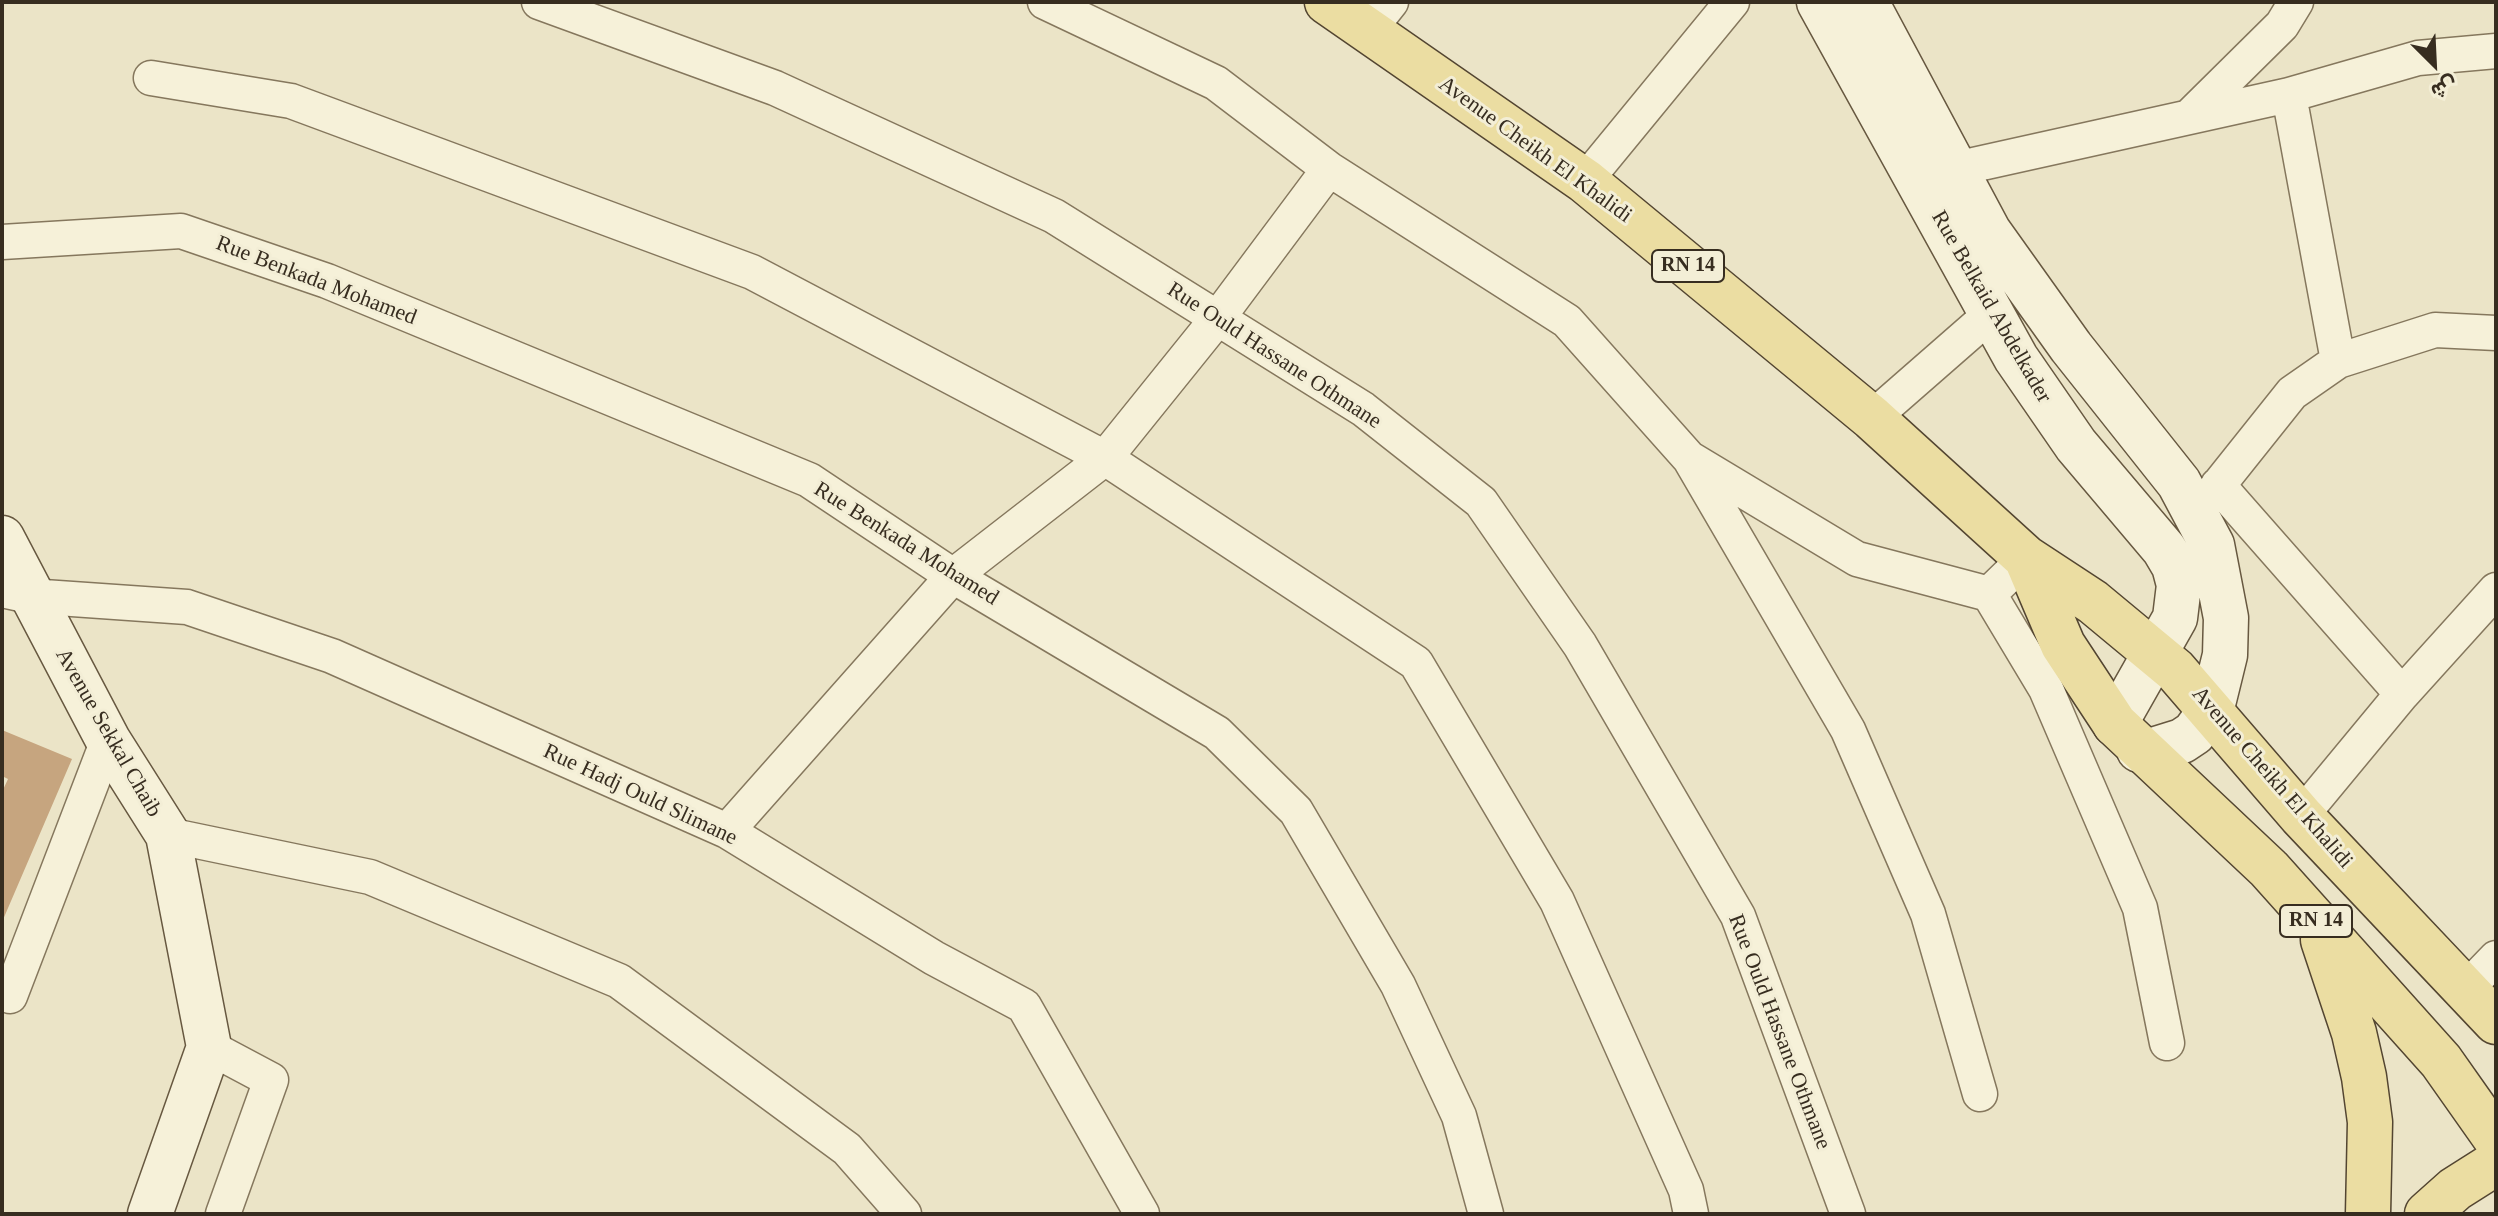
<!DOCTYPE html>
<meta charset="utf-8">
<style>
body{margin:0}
#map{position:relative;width:2498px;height:1216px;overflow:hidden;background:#ebe4c7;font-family:Georgia,Vazirmatn,serif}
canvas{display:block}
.frame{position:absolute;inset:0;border:4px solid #372d20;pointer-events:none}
.north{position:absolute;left:2394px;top:24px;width:80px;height:80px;-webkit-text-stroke:6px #f3eed6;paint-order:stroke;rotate:156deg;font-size:22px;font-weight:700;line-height:32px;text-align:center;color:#372d20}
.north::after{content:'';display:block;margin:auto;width:28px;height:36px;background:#372d20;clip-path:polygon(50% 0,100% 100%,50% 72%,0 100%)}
</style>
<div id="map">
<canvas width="2498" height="1216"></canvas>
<div class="frame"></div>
<div class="north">ش</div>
</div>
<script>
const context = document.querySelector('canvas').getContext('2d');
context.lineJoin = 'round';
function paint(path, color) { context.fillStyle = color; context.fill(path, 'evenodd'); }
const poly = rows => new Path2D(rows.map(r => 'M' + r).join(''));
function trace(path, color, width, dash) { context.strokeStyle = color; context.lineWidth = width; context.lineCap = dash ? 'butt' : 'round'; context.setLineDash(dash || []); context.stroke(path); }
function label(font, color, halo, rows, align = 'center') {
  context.font = font + ' Georgia,serif'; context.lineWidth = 6; context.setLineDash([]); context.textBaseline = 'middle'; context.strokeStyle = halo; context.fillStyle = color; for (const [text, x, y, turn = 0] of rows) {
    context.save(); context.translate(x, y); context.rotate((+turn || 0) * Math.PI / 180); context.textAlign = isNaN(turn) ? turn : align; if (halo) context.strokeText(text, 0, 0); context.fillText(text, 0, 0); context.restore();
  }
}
paint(poly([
 [2,730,72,759,2,922,2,792,8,779,2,776]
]), '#c6a57f');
const street = poly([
 [539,2,775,88,1054,216,1363,409,1481,502,1580,645,1738,916,1848,1214],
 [1045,2,1216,83,1329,169,1567,321,1689,458,1857,559,1989,594],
 [1368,31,1391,2],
 [151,78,291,101,752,272,1105,458,1416,663,1557,901,1686,1190,1691,1214],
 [2289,95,2338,361],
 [2192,114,2282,25,2296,2],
 [1955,169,2289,95,2418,58,2496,51],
 [1585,181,1732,2],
 [2,242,181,231,327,281,809,480,953,576,1217,733,1296,811,1398,985,1459,1116,1486,1214],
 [1872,418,1991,314],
 [1691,461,1848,730,1928,914,1980,1094],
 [2218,485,2402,694],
 [2197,512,2292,393,2338,361,2435,330,2496,333],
 [2026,558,1989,594,2046,689,2140,908,2167,1043],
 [2,590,29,596,187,607,332,656,727,831,934,958,1024,1006,1142,1214],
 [2301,816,2402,694,2496,590],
 [727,831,953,576,1105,458,1217,319,1329,169],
 [168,835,370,877,619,981,847,1149,904,1214],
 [2466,989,2496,958],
 [2,993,10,996,108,740],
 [209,1047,271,1080,223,1214]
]);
const secondary = poly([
 [1819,2,2016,358,2076,445,2164,549,2174,566,2179,585,2175,618,2115,724],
 [1866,2,1989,232,2071,347,2179,483,2212,545,2226,618,2225,655,2212,708,2194,733,2182,741,2153,750,2139,750],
 [2,538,108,740,168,835,209,1047,150,1214]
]);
const primary = poly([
 [1327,2,1585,181,1872,418,2026,558,2093,602,2175,670,2301,816,2496,1022],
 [2026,558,2063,645,2115,724,2269,869,2441,1061,2496,1139],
 [2323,940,2354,1033,2364,1077,2370,1122,2368,1214],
 [2427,1214,2455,1189,2496,1163]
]);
trace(street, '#85775d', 37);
trace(secondary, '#675840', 47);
trace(primary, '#534531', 47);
trace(street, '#f6f1d9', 34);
trace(secondary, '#f6f1d9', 44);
trace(primary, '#ebdda2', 44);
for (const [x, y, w] of [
 [1688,266,72],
 [2316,921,72]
]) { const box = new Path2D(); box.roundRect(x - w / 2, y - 16, w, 32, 6); context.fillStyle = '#f3eed6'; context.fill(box); trace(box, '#372d20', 2); }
label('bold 20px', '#372d20', null, [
 ["RN 14",1688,266],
 ["RN 14",2316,921]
]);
label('22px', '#372d20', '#f3eed6', [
 ["Avenue Cheikh El Khalidi",1535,150,36],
 ["Rue Benkada Mohamed",316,281,21],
 ["Rue Belkaid Abdelkader",1991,307,60],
 ["Rue Ould Hassane Othmane",1274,356,33],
 ["Rue Benkada Mohamed",906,544,32],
 ["Avenue Sekkal Chaib",108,733,60],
 ["Avenue Cheikh El Khalidi",2272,778,49],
 ["Rue Hadj Ould Slimane",640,795,25],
 ["Rue Ould Hassane Othmane",1779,1032,69]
]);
</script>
